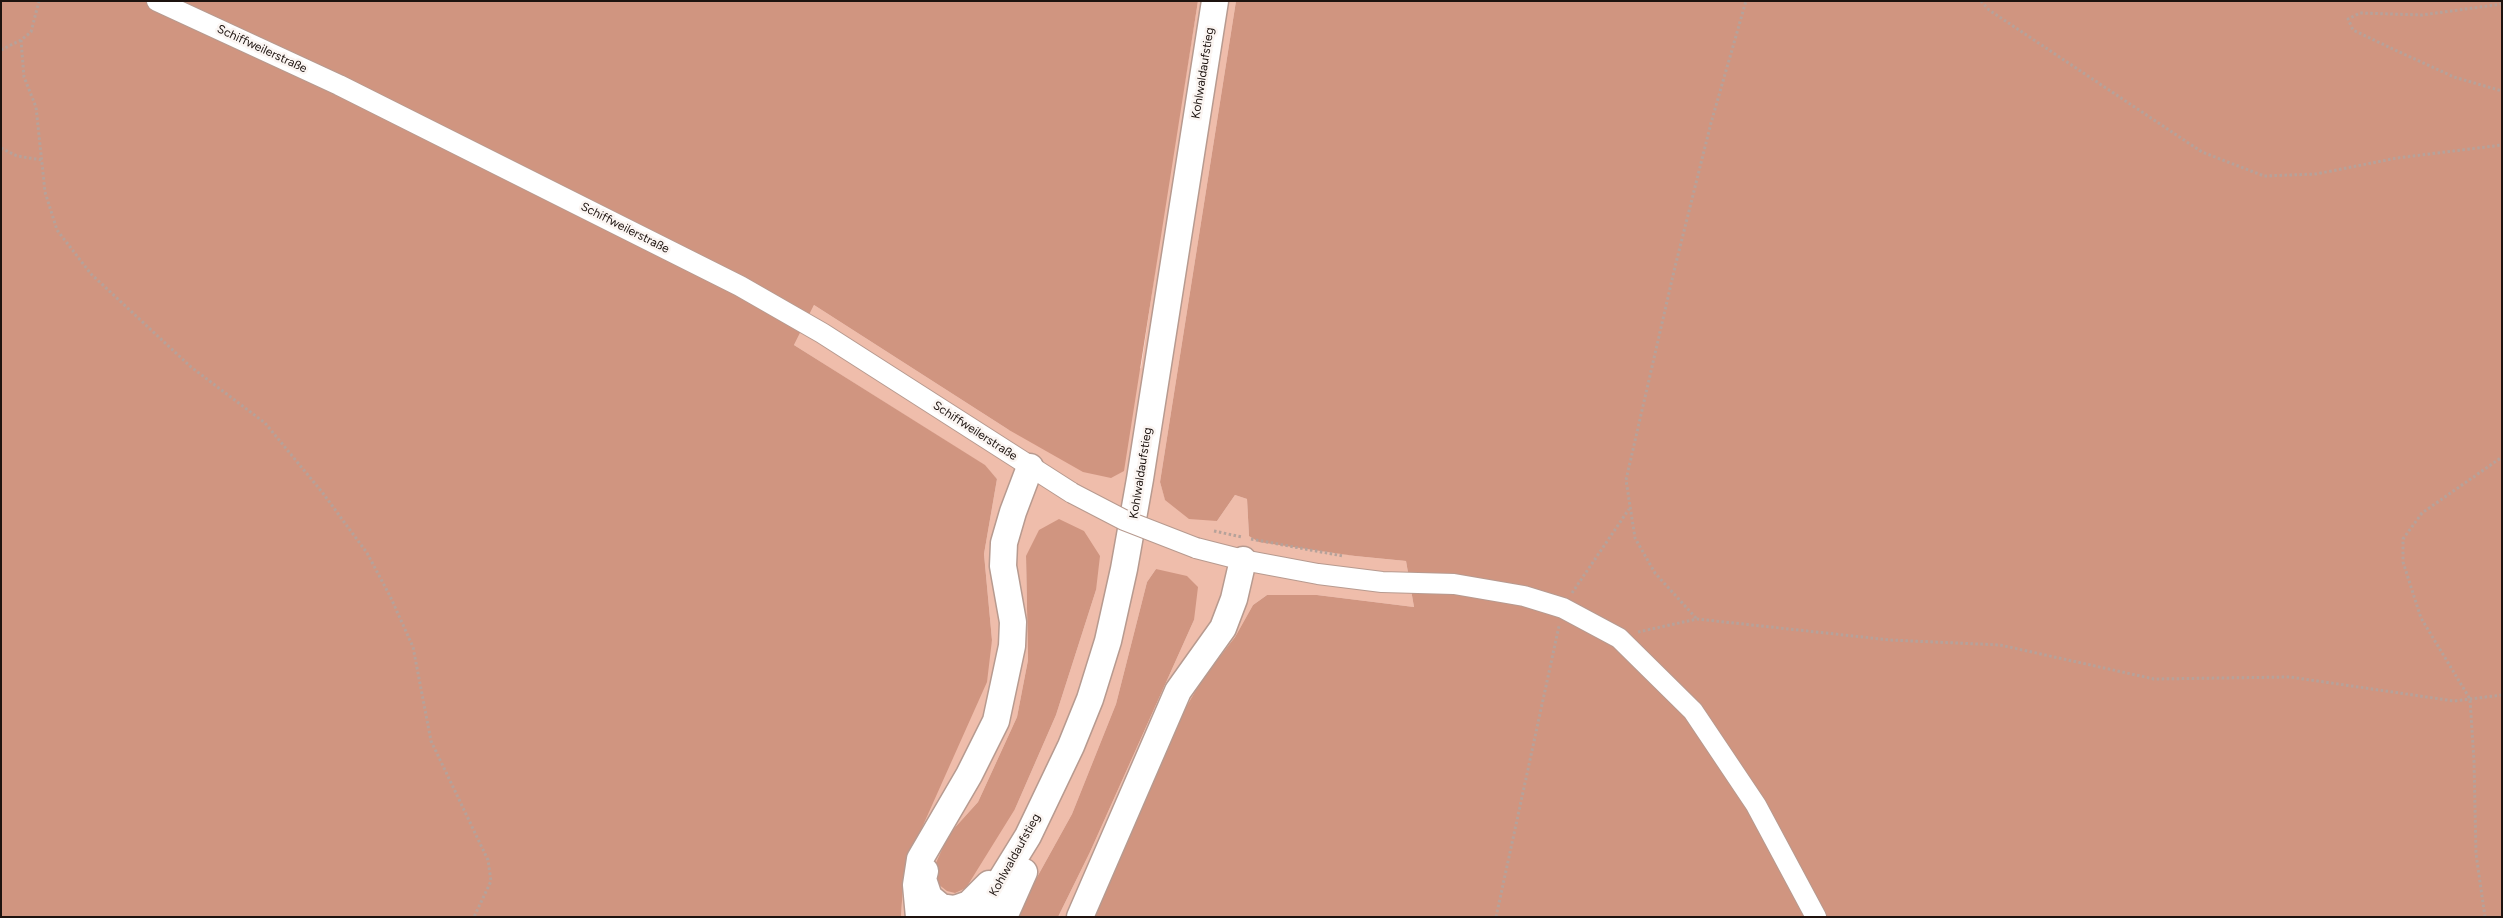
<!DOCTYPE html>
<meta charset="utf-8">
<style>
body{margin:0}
#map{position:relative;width:2503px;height:918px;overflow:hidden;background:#fce3da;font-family:Figtree,sans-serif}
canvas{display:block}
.frame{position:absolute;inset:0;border:2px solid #1d130f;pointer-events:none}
</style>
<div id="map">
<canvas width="2503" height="918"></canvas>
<div class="frame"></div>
</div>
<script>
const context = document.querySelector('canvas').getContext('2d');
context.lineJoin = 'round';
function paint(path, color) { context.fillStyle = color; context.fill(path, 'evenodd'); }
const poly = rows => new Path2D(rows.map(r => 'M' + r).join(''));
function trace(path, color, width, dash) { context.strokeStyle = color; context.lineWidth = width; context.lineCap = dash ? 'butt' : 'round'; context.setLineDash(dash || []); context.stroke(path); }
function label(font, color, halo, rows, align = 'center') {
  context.font = font + ' Figtree,sans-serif'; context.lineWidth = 5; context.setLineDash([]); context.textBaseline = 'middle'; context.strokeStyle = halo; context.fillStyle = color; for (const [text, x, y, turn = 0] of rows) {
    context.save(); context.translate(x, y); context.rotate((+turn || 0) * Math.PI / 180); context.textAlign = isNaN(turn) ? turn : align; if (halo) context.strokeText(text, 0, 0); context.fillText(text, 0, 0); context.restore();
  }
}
paint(poly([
 [1198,1,1236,1,1160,482,1165,499,1217,521,1235,495,1247,499,1249,536,1355,556,1406,561,1414,607,1317,595,1267,595,1253,605,1235,637,1203,678,1091,917,1058,917,1090,852,1194,620,1156,569,1147,582,1116,704,1072,814,1015,917,901,917,903,885,912,850,992,640,984,554,997,479,984,465,794,345,814,305,1009,430,1141,368,1164,209],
 [1026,556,1096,590,1056,715,1015,809,949,834,978,802,1017,717,1028,660]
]), '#efbdab');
paint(poly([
 [1,1,1198,1,1124,471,1111,478,1083,472,1009,430,814,305,794,345,985,465,997,479,984,554,992,640,987,682,912,850,903,885,901,917,1,917],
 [1236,1,2502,1,2502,917,1091,917,1177,723,1203,678,1235,637,1253,605,1267,595,1317,595,1414,607,1406,561,1355,556,1259,542,1249,536,1247,499,1235,495,1217,521,1189,519,1165,500,1160,482],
 [1059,519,1084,531,1100,556,1096,590,1056,715,1015,809,966,888,955,893,947,891,938,884,935,865,949,834,978,802,1017,717,1028,660,1026,556,1039,530],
 [1156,569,1187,576,1198,587,1194,620,1090,852,1058,917,1015,917,1072,814,1116,704,1147,582]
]), '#d09580');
const minor = poly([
 [157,1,339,85,740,286,822,333,1072,493],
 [1196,548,1243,560,1318,574,1382,582,1454,584,1524,596,1563,608,1619,638,1693,711,1756,805,1816,917]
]);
const major = poly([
 [925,871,923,879,929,897,941,907,955,909,969,904,989,884],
 [919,917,916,885,920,859,969,775,996,721,1012,646,1013,622,1003,566,1004,543,1013,512,1030,467],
 [978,917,1028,836,1071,746,1090,699,1108,641,1124,569,1140,479,1215,1],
 [1004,917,1024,872],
 [1080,917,1178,691,1223,628,1234,599,1243,560]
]);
trace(minor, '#b79a8f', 22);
trace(major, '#b79a8f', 29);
trace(poly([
 [1981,1,1989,10,2202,152,2264,176,2316,174,2397,158,2502,145],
 [2502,4,2422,15,2360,13,2348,19,2353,30,2395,50,2454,77,2502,91],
 [21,40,24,77,36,107,45,192,57,230,91,274,191,367,265,423,322,492,367,553,390,596,413,647,431,741,488,860,491,881,474,917],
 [1,50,21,40,31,32,39,1],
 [1,148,17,156,42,160],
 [1214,531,1242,537],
 [1251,539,1343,556],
 [1572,593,1629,509],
 [1696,618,1655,573,1635,538,1626,480,1674,271,1711,123,1746,1],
 [1638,632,1697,619,1890,640,2000,645,2154,679,2290,677,2454,701,2502,695],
 [1496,917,1559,626],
 [2485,917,2476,854,2474,761,2470,699,2421,618,2403,562,2403,539,2422,513,2502,457]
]), '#b6a29a', 3, [2.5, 2.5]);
trace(minor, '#fff', 20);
trace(major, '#fff', 26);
const minorBridge = poly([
 [1072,493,1124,520,1196,548]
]);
trace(minorBridge, '#b79a8f', 22, []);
trace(minorBridge, '#fff', 20);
label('12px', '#1d130f', '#fbf5f2', [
 ["Schiffweilerstraße",262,49,25],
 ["Kohlwaldaufstieg",1203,73,-81],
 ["Schiffweilerstraße",625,228,27],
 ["Schiffweilerstraße",975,431,33],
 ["Kohlwaldaufstieg",1141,473,-81],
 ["Kohlwaldaufstieg",1015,855,-61]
]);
</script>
